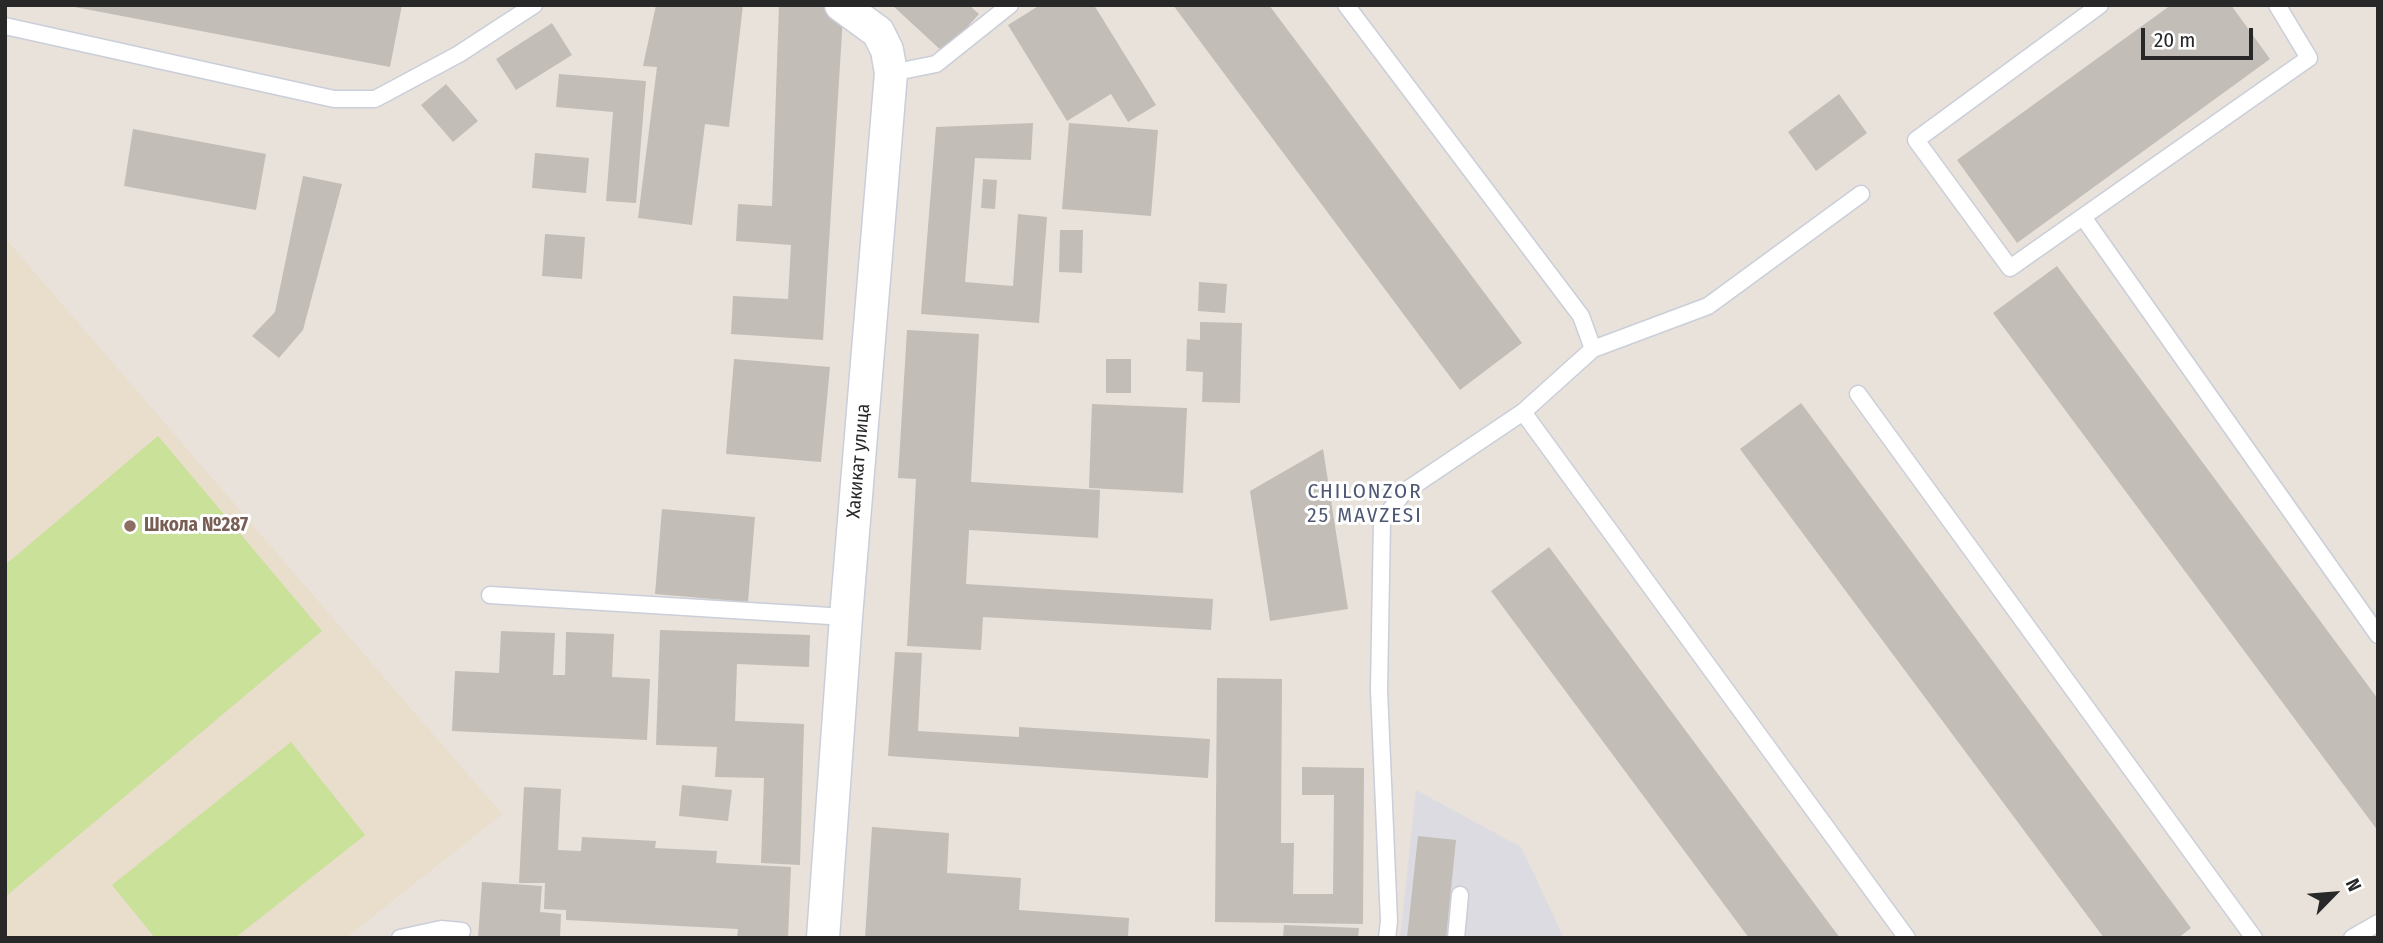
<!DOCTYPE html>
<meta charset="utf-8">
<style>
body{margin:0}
#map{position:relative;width:2383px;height:943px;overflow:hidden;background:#e9e2db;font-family:"Fira Sans Condensed",sans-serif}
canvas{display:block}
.frame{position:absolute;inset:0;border:7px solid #282828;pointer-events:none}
.north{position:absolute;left:2299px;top:859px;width:70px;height:70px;-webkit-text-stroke:5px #fff;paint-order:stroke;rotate:65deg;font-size:19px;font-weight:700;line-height:28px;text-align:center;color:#282828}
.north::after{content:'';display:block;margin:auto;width:24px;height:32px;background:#282828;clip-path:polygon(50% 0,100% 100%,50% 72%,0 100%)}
.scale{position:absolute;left:2141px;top:28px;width:112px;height:32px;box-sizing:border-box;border:4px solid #282828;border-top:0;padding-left:9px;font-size:21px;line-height:24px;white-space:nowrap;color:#282828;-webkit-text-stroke:5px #fff;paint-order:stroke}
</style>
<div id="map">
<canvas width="2383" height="943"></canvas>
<div class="frame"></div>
<div class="north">N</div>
<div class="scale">20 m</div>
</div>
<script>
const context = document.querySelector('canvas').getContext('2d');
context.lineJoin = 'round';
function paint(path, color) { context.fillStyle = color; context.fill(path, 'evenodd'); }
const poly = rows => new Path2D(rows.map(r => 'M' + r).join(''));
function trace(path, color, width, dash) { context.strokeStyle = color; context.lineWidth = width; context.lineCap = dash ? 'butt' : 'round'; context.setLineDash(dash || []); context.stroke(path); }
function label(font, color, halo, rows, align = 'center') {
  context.font = font + ' "Fira Sans Condensed",sans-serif'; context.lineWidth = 6; context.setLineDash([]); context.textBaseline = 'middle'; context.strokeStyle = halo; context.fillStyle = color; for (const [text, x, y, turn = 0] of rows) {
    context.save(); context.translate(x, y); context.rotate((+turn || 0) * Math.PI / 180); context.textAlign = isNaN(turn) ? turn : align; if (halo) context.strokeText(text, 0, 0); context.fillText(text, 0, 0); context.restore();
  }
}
paint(poly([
 [1416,790,1521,847,1564,938,1400,938]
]), '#dddbe2');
paint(poly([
 [5,238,502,814,346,938,5,938]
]), '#e9ddcc');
paint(poly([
 [158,436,322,631,5,897,5,565],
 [291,742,365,835,235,938,155,938,112,885]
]), '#c9e199');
paint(poly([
 [64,5,402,5,390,67],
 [656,5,743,5,729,127,705,124,692,225,638,218,657,67,643,66],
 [779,5,823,5,843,16,823,340,731,334,733,296,788,299,791,245,736,241,738,204,772,206],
 [892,5,969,5,979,14,944,53],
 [1040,5,1094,5,1156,105,1128,122,1111,94,1067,121,1008,25],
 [1173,5,1269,5,1522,343,1460,390],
 [2171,5,2231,5,2270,59,2017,243,1957,160],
 [552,23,572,55,516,90,496,59],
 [559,74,646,81,636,203,606,201,613,112,556,107],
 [446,84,478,121,453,142,421,105],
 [1839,94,1867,133,1816,171,1788,132],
 [1033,123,1031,160,975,158,965,282,1013,286,1018,214,1047,217,1039,323,921,314,936,127],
 [1069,123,1158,130,1151,216,1062,209],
 [133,129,266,154,256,210,124,186],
 [535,153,589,158,586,193,532,188],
 [303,176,342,184,303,330,279,358,252,336,275,312],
 [983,179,997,180,995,209,981,208],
 [1060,230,1083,230,1082,273,1059,272],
 [545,234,585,237,582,279,542,276],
 [2057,266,2378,699,2378,831,1993,313],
 [1199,282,1227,284,1225,313,1198,311],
 [1200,322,1242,323,1240,403,1202,402,1203,372,1186,371,1187,339,1200,340],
 [907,330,979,334,971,482,1100,490,1098,538,969,530,966,584,1213,599,1211,630,983,617,981,650,907,646,916,479,898,478],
 [734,359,830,367,821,462,726,454],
 [1106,359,1131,359,1131,393,1106,393],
 [1801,403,2191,928,2178,938,2104,938,1740,449],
 [1092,404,1187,408,1183,493,1089,488],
 [1323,449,1348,609,1270,621,1250,491],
 [662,509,755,517,748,602,655,594],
 [1549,547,1840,938,1749,938,1491,591],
 [660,630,810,635,809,667,737,664,735,721,804,724,800,865,761,863,764,778,715,777,717,747,656,745],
 [501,631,555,633,553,675,565,675,566,632,614,634,612,677,650,679,647,740,452,731,455,671,499,673],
 [895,652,922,653,918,731,1019,737,1019,727,1210,739,1208,778,888,756],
 [1217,678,1282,679,1281,843,1294,843,1293,894,1333,894,1334,795,1302,795,1302,767,1364,768,1363,924,1215,922],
 [682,785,732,790,728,821,679,816],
 [524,787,561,789,558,850,581,851,582,837,656,841,655,848,717,851,716,863,791,867,788,938,737,938,738,929,566,920,566,910,544,909,545,883,519,883],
 [872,827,949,833,947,873,1021,878,1019,910,1129,918,1128,938,865,938],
 [1418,836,1456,840,1446,938,1407,938],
 [482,882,542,886,540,912,561,914,560,938,478,938],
 [1284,925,1359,928,1358,938,1283,938]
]), '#c2bdb7');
const lane = poly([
 [1346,5,1581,316,1593,349,1523,412,1404,492,1382,521,1379,690,1389,921,1387,938],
 [2100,5,1916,140,2010,268,2309,58,2277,5],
 [5,26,334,99,375,99,459,54,534,5],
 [891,73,936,64,1010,5],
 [2083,217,2378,635],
 [1593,349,1708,306,1861,194],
 [1858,394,2254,938],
 [1523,412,1907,938],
 [490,595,846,617],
 [400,938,441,929,462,931],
 [1456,938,1460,895],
 [2352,938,2378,923]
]);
const street = poly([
 [823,938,846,617,891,73,887,50,878,32,841,5]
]);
trace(lane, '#caced9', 19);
trace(street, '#caced9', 35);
trace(lane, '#fff', 16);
trace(street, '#fff', 32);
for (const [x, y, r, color] of [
 [130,526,7,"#8d6e63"]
]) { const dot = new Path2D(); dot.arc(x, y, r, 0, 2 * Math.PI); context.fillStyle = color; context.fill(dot); trace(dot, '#fff', 2.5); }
label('19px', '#282828', '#fff', [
 ["Хакикат улица",859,461,-85]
]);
label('bold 19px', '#785e54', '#fff', [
 ["Школа №287",144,526]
], 'left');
context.letterSpacing = '2px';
label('21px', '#4e5874', '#fff', [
 ["CHILONZOR",1365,492],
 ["25 MAVZESI",1365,516]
]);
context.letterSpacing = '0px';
</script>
